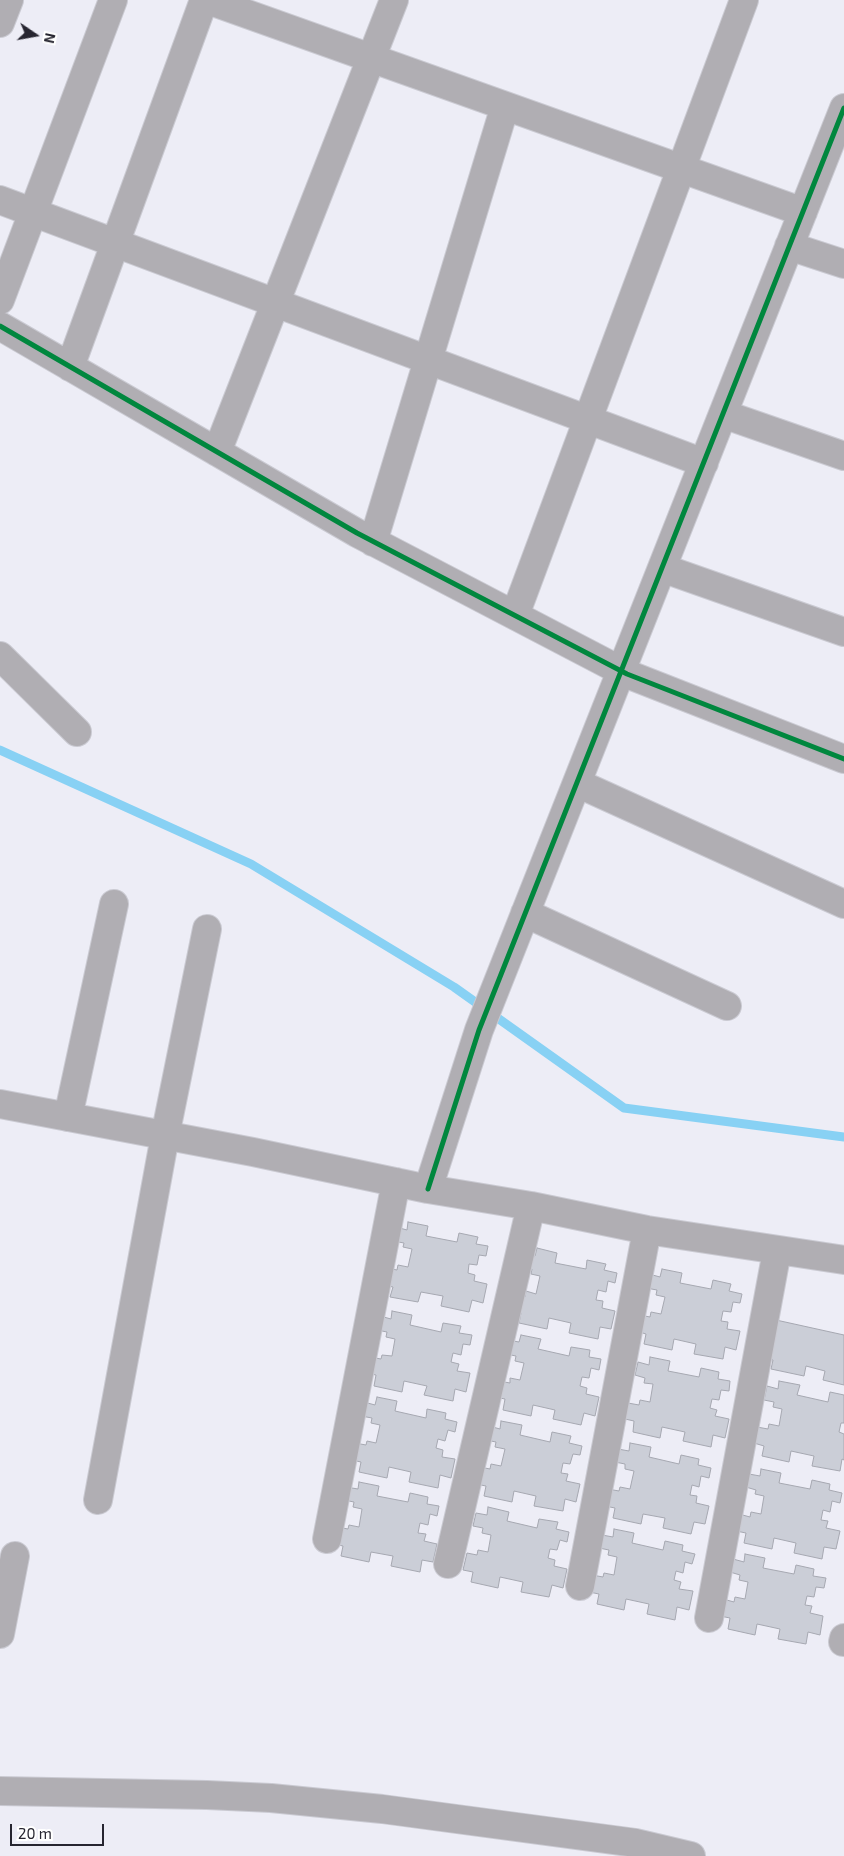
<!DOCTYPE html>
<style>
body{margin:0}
#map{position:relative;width:844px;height:1856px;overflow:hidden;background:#ededf6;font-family:"Exo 2",sans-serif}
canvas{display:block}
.north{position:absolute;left:10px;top:10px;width:50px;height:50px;-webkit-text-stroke:4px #fff;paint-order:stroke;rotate:102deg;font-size:14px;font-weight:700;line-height:20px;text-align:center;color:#262530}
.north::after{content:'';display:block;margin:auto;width:18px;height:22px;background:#262530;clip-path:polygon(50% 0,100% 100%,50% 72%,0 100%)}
.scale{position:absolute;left:10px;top:1824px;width:94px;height:22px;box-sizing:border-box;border:2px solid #262530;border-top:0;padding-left:6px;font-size:15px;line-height:18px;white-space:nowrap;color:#262530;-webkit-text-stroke:4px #fff;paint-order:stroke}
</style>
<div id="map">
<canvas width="844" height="1856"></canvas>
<div class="north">N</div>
<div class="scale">20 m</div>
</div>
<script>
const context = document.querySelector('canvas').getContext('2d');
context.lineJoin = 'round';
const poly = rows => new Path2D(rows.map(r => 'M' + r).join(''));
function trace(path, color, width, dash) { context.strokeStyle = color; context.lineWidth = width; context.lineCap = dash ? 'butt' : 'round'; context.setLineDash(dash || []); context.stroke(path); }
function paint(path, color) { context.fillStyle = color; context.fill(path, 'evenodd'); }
trace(poly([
 [0,750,251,864,454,987,624,1108,844,1137]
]), '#88d1f4', 9);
const building = poly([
 [408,1222,428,1226,426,1236,457,1242,459,1233,478,1237,476,1244,488,1246,486,1256,479,1255,477,1265,469,1264,468,1273,475,1275,474,1281,487,1284,483,1303,472,1300,469,1312,441,1306,443,1296,421,1292,418,1302,390,1297,393,1287,383,1285,387,1268,397,1270,398,1265,408,1267,412,1249,403,1247,404,1243,393,1241,396,1227,407,1230,408,1222],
 [537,1248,557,1253,555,1263,586,1269,587,1260,606,1264,604,1270,617,1273,615,1283,608,1281,606,1292,598,1290,596,1300,603,1301,602,1308,615,1311,611,1329,600,1327,598,1339,569,1333,571,1323,549,1318,547,1329,519,1323,521,1313,511,1311,515,1294,525,1297,526,1291,536,1294,540,1276,531,1274,532,1269,521,1267,524,1254,535,1256,537,1248],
 [662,1269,682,1273,680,1283,711,1289,713,1280,731,1284,729,1291,742,1294,740,1303,733,1302,731,1312,723,1311,721,1321,728,1322,727,1329,740,1331,736,1350,725,1347,723,1359,694,1354,696,1344,674,1339,672,1350,644,1344,646,1334,636,1331,640,1315,650,1317,651,1312,661,1314,665,1297,656,1295,657,1290,646,1288,649,1274,660,1277,662,1269],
 [392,1311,412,1315,410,1325,441,1332,443,1323,461,1326,459,1333,472,1335,470,1345,463,1344,461,1355,453,1353,451,1362,459,1364,457,1371,470,1373,466,1392,455,1389,453,1401,424,1395,427,1386,404,1381,402,1392,374,1386,376,1375,366,1373,370,1357,381,1359,382,1355,392,1356,395,1339,386,1337,387,1332,377,1330,380,1316,391,1319,392,1311],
 [776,1320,844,1335,844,1385,823,1380,825,1371,806,1366,804,1376,771,1369,773,1360,762,1357,776,1320],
 [521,1335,541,1339,538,1349,569,1356,571,1347,590,1350,589,1357,601,1359,599,1370,591,1368,589,1378,582,1377,580,1386,587,1388,586,1394,599,1397,595,1416,584,1413,581,1425,553,1419,555,1410,533,1405,531,1416,503,1410,505,1399,495,1397,499,1381,510,1383,510,1378,520,1380,524,1363,515,1361,516,1356,506,1354,508,1340,519,1342,521,1335],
 [650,1357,670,1361,668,1371,699,1377,701,1368,719,1372,718,1379,730,1381,729,1391,721,1390,719,1400,712,1399,710,1408,717,1410,715,1416,729,1419,725,1438,713,1435,711,1447,683,1441,685,1432,662,1427,660,1438,633,1432,634,1421,625,1419,628,1403,639,1405,640,1400,650,1402,653,1384,644,1383,645,1378,635,1375,638,1362,649,1365,650,1357],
 [779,1381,800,1385,797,1395,828,1402,830,1392,844,1395,844,1423,841,1423,839,1432,844,1434,844,1460,842,1459,840,1471,812,1466,814,1456,791,1451,789,1462,762,1456,764,1446,754,1443,757,1427,768,1429,769,1424,779,1426,782,1409,773,1407,774,1402,764,1400,767,1386,778,1389,779,1381],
 [377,1397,397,1401,395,1411,426,1418,427,1409,446,1413,445,1419,457,1422,455,1432,448,1430,445,1441,438,1439,436,1448,443,1450,442,1457,455,1459,451,1478,440,1475,438,1488,409,1482,411,1472,389,1467,387,1478,359,1472,361,1462,352,1460,355,1443,366,1445,367,1441,376,1443,380,1425,371,1423,372,1418,361,1416,364,1402,375,1405,377,1397],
 [501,1421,522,1425,520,1435,550,1442,552,1432,571,1436,569,1443,582,1446,580,1455,573,1454,570,1464,563,1463,561,1473,568,1474,566,1481,580,1484,576,1502,565,1499,563,1511,534,1506,536,1496,514,1491,512,1502,484,1496,486,1486,476,1484,480,1467,490,1469,491,1464,501,1466,505,1449,495,1447,496,1442,486,1440,489,1426,500,1429,501,1421],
 [630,1443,651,1447,649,1457,679,1464,681,1455,699,1459,698,1465,711,1468,709,1478,701,1476,699,1487,692,1485,690,1495,697,1496,696,1503,709,1506,705,1524,694,1522,691,1534,663,1528,665,1518,643,1514,641,1524,613,1518,615,1508,605,1506,608,1489,619,1491,620,1487,630,1489,634,1471,625,1469,625,1464,615,1462,618,1449,629,1451,630,1443],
 [761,1469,781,1473,779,1483,810,1489,812,1480,830,1484,829,1490,842,1493,840,1503,832,1501,830,1512,823,1510,821,1520,828,1521,826,1528,840,1531,836,1549,824,1547,822,1559,794,1553,796,1543,774,1538,772,1549,744,1543,746,1533,736,1531,739,1514,750,1517,751,1512,761,1514,764,1496,755,1494,756,1490,746,1487,749,1474,760,1476,761,1469],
 [359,1482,379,1486,377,1496,408,1502,410,1493,428,1497,427,1504,439,1506,437,1516,430,1514,428,1525,420,1523,418,1533,426,1534,424,1541,437,1544,433,1562,422,1560,420,1572,391,1566,393,1556,371,1552,369,1562,341,1556,343,1546,334,1544,337,1527,348,1529,349,1525,359,1527,362,1509,353,1507,354,1502,344,1500,346,1487,358,1489,359,1482],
 [488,1507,509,1512,507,1521,537,1528,539,1519,558,1522,556,1529,569,1532,567,1542,560,1540,557,1550,550,1549,548,1558,555,1560,554,1566,567,1569,563,1588,552,1585,549,1597,521,1592,523,1582,500,1577,498,1588,471,1582,473,1572,463,1570,467,1553,477,1555,478,1550,488,1552,491,1535,482,1533,483,1528,473,1526,476,1513,487,1515,488,1507],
 [614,1529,634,1533,632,1543,663,1550,665,1541,683,1545,682,1551,695,1554,692,1564,685,1562,683,1573,676,1571,674,1580,681,1582,679,1589,693,1591,689,1610,677,1607,675,1620,647,1614,649,1604,626,1599,624,1610,597,1604,599,1594,589,1592,592,1575,603,1577,604,1573,614,1575,617,1557,608,1555,609,1550,599,1548,602,1535,613,1537,614,1529],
 [745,1554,765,1558,763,1568,794,1574,796,1565,814,1569,813,1576,826,1578,824,1588,816,1587,814,1597,807,1596,805,1605,812,1606,810,1613,823,1616,820,1635,808,1632,806,1644,778,1639,780,1629,757,1624,755,1635,728,1629,730,1618,720,1616,723,1599,734,1602,735,1597,745,1599,748,1582,739,1580,740,1575,730,1572,733,1559,744,1562,745,1554]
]);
paint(building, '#cbced7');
trace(building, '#a6a8b1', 1);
const minor = poly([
 [208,0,803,212],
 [0,23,9,0],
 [0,200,704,463],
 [789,246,844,264],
 [0,300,113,0],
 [0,326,357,533,627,674,844,759],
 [70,367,204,0],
 [723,414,844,456],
 [217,452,394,0],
 [373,542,505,106],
 [662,568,844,632],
 [515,615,744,0],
 [0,656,77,732],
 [577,783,844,904],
 [525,913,727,1006],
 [0,1104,253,1152,428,1189,531,1206,647,1230,844,1260],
 [68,1117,114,904],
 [428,1189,479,1030,844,108],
 [98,1500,165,1136,207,929],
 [327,1539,396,1182],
 [448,1564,531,1206],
 [580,1586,647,1230],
 [709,1618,777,1251],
 [0,1634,15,1556],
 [843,1642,844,1638],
 [0,1791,207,1795,271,1798,382,1809,636,1843,691,1856]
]);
trace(minor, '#cacad2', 30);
trace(minor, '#b0aeb3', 28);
trace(poly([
 [0,326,357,533,627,674,844,759],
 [428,1189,479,1030,844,108]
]), '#00873e', 5);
</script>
